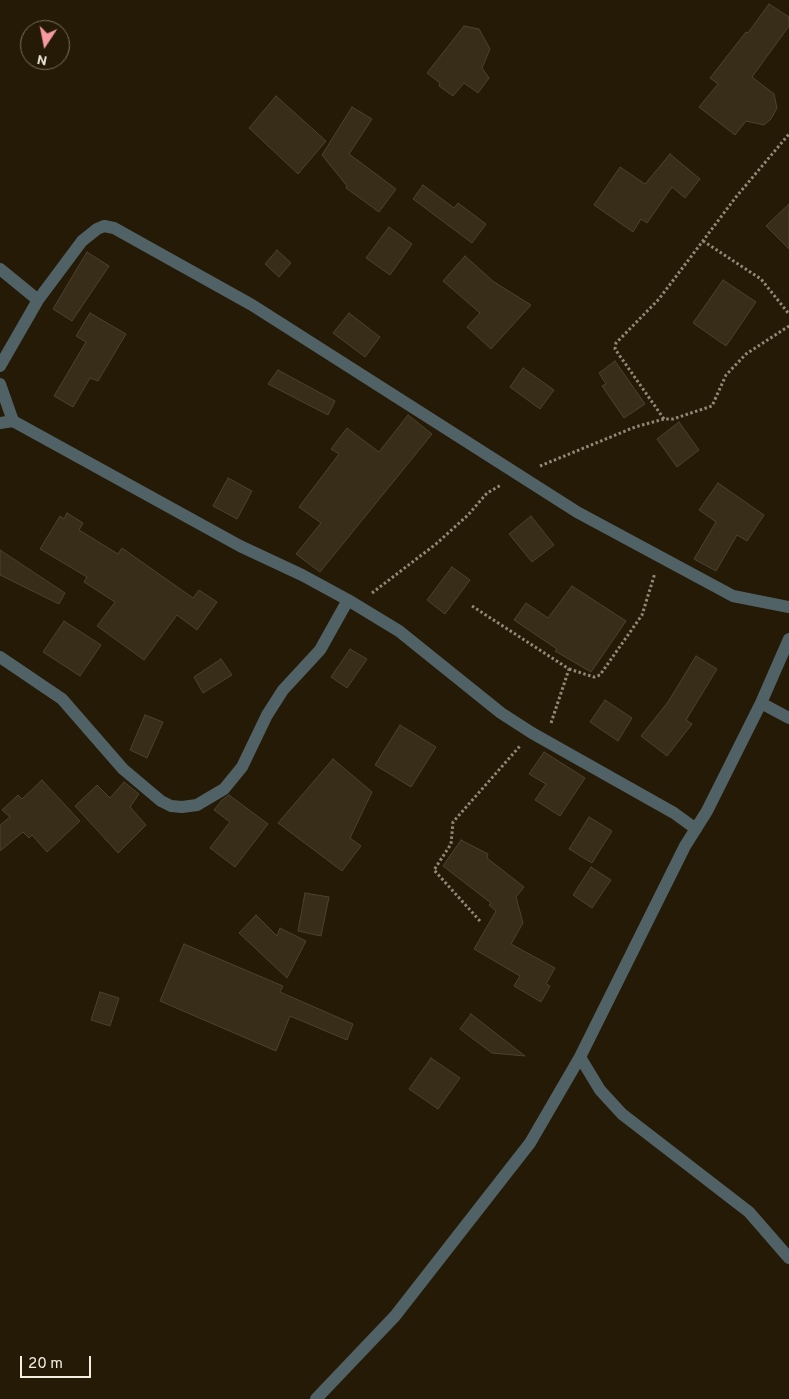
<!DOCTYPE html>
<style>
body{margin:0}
#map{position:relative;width:789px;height:1399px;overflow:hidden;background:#251a06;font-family:Overpass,sans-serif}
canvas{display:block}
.north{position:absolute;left:20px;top:20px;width:50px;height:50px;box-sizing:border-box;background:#251a06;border:1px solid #786e5d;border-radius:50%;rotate:191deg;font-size:14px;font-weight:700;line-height:20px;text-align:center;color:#f4ede0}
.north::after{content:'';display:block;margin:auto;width:18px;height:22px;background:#f49aa0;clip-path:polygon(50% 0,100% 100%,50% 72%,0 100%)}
.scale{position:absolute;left:20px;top:1356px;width:71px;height:22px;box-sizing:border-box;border:2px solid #f4ede0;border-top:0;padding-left:6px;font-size:15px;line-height:18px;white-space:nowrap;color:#f4ede0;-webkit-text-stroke:4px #251a06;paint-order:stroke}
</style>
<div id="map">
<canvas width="789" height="1399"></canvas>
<div class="north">N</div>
<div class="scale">20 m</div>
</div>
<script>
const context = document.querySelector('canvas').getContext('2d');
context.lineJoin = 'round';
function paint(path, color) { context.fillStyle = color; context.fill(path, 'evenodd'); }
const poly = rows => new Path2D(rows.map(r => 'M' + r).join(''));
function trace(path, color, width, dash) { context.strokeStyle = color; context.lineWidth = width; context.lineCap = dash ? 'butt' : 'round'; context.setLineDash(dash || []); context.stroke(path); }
const building = poly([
 [769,4,789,17,789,26,752,77,774,94,777,108,771,119,764,125,746,121,735,135,699,107,718,84,710,78,746,32,748,33,769,4],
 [464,26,479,29,490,49,482,68,489,78,478,93,464,83,453,96,439,86,440,83,427,73,464,26],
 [276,96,326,141,298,174,249,128,276,96],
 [352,107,372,119,349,154,396,189,379,212,346,188,347,186,322,155,352,107],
 [670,154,700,179,685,198,672,187,647,223,641,219,633,232,594,205,620,167,645,184,670,154],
 [423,185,454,208,458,203,486,224,472,243,413,199,423,185],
 [789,204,789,249,766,226,789,204],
 [389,227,412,244,390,275,366,258,389,227],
 [277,250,291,263,279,277,265,264,277,250],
 [87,252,109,266,72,321,53,309,87,252],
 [465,256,494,282,531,305,491,349,467,327,480,313,443,281,465,256],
 [723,280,756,302,726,346,693,323,723,280],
 [90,313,126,334,98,381,90,378,73,407,54,396,86,342,76,336,90,313],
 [349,313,380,337,365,357,333,333,349,313],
 [615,361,645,404,624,418,602,386,606,384,599,373,615,361],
 [523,368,554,390,540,409,510,387,523,368],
 [278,370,335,401,328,415,268,384,278,370],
 [408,415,432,434,320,572,296,554,321,523,299,507,339,454,331,449,347,428,379,452,408,415],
 [679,422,699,450,677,467,657,439,679,422],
 [228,478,252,491,237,519,213,506,228,478],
 [718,483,764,515,747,541,737,535,716,571,694,559,716,522,699,510,718,483],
 [67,513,83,523,79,530,118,554,122,548,193,598,199,590,217,602,197,630,177,615,144,660,97,626,115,602,84,582,87,577,40,549,60,516,64,519,67,513],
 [531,516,554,545,532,562,509,534,531,516],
 [0,550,65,593,59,604,0,575,0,550],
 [452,567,470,580,445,614,427,600,452,567],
 [572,586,626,621,591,672,555,651,557,649,514,620,526,603,548,618,572,586],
 [64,621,101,645,80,676,43,652,64,621],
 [350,649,367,659,347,688,331,677,350,649],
 [696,656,717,669,686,720,692,724,667,756,641,736,668,702,696,656],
 [221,659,232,675,203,693,194,677,221,659],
 [605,700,632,718,618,741,590,722,605,700],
 [145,715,163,722,147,758,130,750,145,715],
 [400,725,436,747,411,787,375,765,400,725],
 [544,752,585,778,560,816,535,800,546,784,529,774,544,752],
 [333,759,372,792,350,838,361,846,342,871,278,823,333,759],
 [42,780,80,821,47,852,32,835,29,838,23,832,0,851,0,825,10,817,2,810,18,795,22,799,42,780],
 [124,782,139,794,130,807,146,825,118,853,75,806,97,785,110,798,124,782],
 [229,795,268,824,235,867,210,848,230,822,214,810,222,800,229,795],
 [589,817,612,831,592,863,569,849,589,817],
 [461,840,488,854,487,858,524,887,516,897,523,923,511,944,555,968,546,984,550,986,541,1002,514,986,520,976,474,949,496,911,489,905,491,903,443,866,461,840],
 [591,867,611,880,592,908,573,895,591,867],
 [305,893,329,897,321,936,298,931,305,893],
 [256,915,277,936,280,928,306,941,287,978,239,933,256,915],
 [184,944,283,986,280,992,353,1024,347,1040,290,1016,276,1051,160,1001,184,944],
 [100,992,119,998,110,1026,91,1020,100,992],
 [471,1014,525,1056,492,1053,460,1029,471,1014],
 [431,1058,460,1078,438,1109,409,1089,431,1058]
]);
paint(building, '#382d18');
trace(building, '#4e422d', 1);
trace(poly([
 [703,241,761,279,789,314],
 [664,419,615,349,616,343,659,299,736,197,789,134],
 [540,466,635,427,664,419,673,419,712,406,726,375,746,354,789,326],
 [372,593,436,544,468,515,487,493,501,485],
 [472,606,569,669,551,723],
 [569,669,594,677,600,675,642,615,655,573],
 [480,921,434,870,451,844,453,822,520,746]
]), '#918878', 3, [2.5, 2.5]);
trace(poly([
 [0,269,38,300],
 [0,366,38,300,82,241,97,229,104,226,114,228,252,305,577,512,733,596,789,607],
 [0,384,13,421,0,423],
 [13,421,240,546,302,575,348,600,399,631,501,713,532,733,674,813,696,829],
 [0,657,62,699,123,769,161,801,171,806,182,807,197,805,224,789,242,767,267,715,283,690,320,650,348,600],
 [761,703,789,718],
 [580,1057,600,1090,622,1114,749,1212,789,1258],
 [316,1399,395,1316,530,1143,580,1057,685,846,707,811,761,703,789,639]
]), '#516267', 12);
</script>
